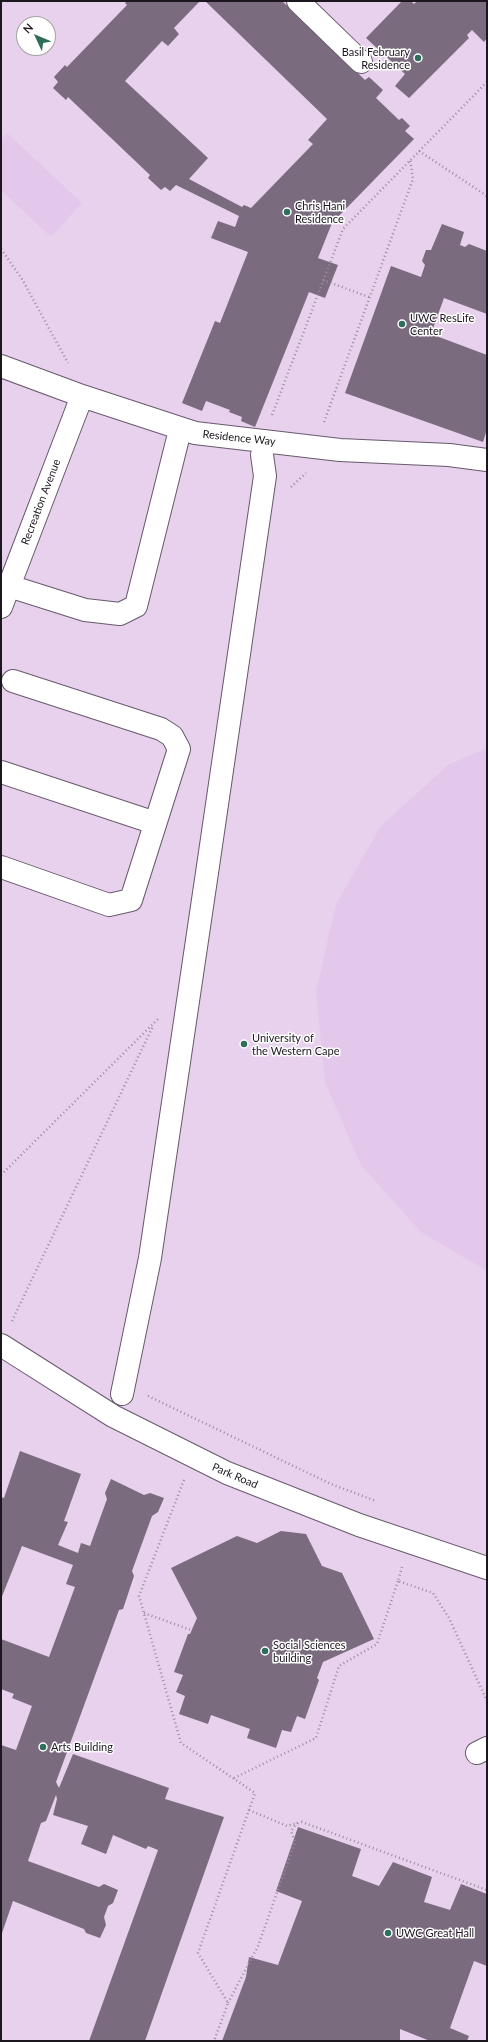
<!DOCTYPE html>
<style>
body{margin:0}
#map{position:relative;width:488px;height:2042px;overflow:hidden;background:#f1e0f6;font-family:Lato,sans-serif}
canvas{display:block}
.frame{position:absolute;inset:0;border:2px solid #1c161e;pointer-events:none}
.north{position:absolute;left:16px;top:16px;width:40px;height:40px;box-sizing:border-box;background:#fff;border:1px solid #a4a2a5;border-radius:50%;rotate:314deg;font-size:11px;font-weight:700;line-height:16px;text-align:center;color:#1c161e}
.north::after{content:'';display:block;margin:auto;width:14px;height:18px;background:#2f6e5b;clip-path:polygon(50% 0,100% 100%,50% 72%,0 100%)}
</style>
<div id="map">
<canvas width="488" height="2042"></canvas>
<div class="frame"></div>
<div class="north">N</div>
</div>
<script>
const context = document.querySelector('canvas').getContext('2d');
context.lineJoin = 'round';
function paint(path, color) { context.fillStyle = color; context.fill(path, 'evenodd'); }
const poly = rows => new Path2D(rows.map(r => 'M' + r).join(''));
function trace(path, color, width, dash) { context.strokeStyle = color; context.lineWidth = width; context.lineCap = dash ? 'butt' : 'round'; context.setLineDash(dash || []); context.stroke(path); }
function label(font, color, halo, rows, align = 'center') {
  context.font = font + ' Lato,sans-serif'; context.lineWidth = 3; context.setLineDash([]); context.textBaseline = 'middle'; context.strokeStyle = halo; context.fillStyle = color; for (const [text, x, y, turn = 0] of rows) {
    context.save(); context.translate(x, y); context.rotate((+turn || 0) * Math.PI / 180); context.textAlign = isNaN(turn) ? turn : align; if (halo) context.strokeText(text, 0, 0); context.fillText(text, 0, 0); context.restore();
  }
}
paint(poly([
 [1,1,487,1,487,2041,1,2041],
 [24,24,48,24,48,48,24,48]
]), '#e7d1ed');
paint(poly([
 [7,133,82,203,51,237,1,190,1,140],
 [487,748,487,1271,421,1232,361,1165,325,1082,316,992,336,904,381,826,448,765]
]), '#e4c8ec');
paint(poly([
 [127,1,200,1,174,28,179,34,168,46,162,41,125,81,208,158,189,179,242,207,244,205,251,208,313,144,308,140,327,119,205,1,282,1,365,80,369,77,383,90,376,98,399,120,402,118,410,126,405,131,414,139,332,223,318,258,338,265,325,298,309,292,255,427,241,421,242,417,229,412,230,410,206,401,202,411,182,403,215,321,220,323,248,252,211,238,218,221,235,227,239,216,176,185,170,191,165,187,161,190,148,178,150,175,68,97,66,100,53,88,58,82,54,77,65,65,67,67,127,5,125,3],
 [402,1,411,1,414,4,417,1,487,1,487,38,484,42,472,30,467,35,469,38,409,98,395,86,405,74,366,38],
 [442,224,464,232,460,245,465,247,469,244,487,251,487,314,444,298,431,334,487,355,487,429,483,442,345,393,391,266,421,277,425,265,422,261,426,250,431,250],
 [20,1451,81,1474,64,1521,68,1522,58,1545,78,1553,81,1543,90,1546,107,1499,105,1493,111,1479,144,1495,150,1493,164,1498,158,1512,152,1516,132,1571,134,1576,123,1609,119,1610,56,1782,59,1788,73,1754,169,1788,165,1799,224,1817,145,2041,89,2041,158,1850,148,1846,146,1849,113,1835,106,1854,81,1844,88,1826,53,1815,57,1799,56,1795,46,1821,41,1823,28,1861,99,1887,104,1884,118,1890,113,1903,108,1906,104,1917,106,1925,100,1938,86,1933,84,1929,13,1901,1,1936,1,1745,16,1750,32,1706,12,1698,14,1694,1,1689,1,1639,49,1657,75,1587,66,1584,73,1565,22,1546,1,1599,1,1497,4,1498],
 [281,1531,306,1534,322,1566,342,1573,374,1639,323,1662,317,1678,319,1680,305,1719,297,1716,291,1732,282,1730,276,1748,247,1738,250,1729,211,1715,208,1724,179,1714,185,1696,176,1692,183,1675,174,1672,188,1634,190,1634,197,1618,171,1568,237,1536,257,1543],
 [298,1827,361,1849,352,1876,379,1886,393,1862,432,1877,424,1902,450,1910,461,1884,487,1894,487,1966,474,1961,450,2028,469,2036,467,2041,430,2041,400,2029,400,2041,222,2041,246,1977,249,1957,278,1965,302,1901,276,1891]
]), '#7a6b7e');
const minor = poly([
 [298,1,361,62],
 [1,366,82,396,195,433,340,450,449,455,487,460],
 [9,586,85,610,120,614,136,606,180,430],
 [1,607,82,396],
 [1,772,155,823],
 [1,867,109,905,131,900,179,749,172,736,161,729,13,681],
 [1,1345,113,1416,227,1473,359,1525,487,1568],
 [122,1394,150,1258,208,866,265,476,262,455],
 [477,1753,487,1748]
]);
trace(minor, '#68596c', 24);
trace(poly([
 [419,151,487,196],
 [1,249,22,279,68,363],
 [323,280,369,297],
 [272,415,343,229,487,82],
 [324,422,413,179,410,160],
 [291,487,306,473],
 [1,1175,158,1019],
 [12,1321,153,1026],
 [148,1396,331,1484,376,1501],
 [184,1480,139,1596,181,1743,255,1793,198,1953,228,2003,214,2041],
 [402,1567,398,1581,433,1593,449,1618,487,1701],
 [144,1613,191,1630],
 [234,1778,316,1738,339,1666,377,1644,398,1581],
 [249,1810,287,1826,302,1822,487,1890],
 [228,2003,258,1946,295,1842,291,1831,297,1823]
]), '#9a8d9e', 2.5, [1, 3]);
trace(minor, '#fff', 22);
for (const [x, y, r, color] of [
 [418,58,4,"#2f6e5b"],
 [287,212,4,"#2f6e5b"],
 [402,324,4,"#2f6e5b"],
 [244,1044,4,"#2f6e5b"],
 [265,1651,4,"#2f6e5b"],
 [43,1747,4,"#2f6e5b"],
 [388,1933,4,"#2f6e5b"]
]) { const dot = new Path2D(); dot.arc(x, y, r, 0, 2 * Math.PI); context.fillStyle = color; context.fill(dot); trace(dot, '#fff', 1.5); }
label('11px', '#1c161e', '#fff', [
 ["Basil February",410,52,"right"],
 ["Residence",410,65,"right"],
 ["Chris Hani",295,206],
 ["Residence",295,219],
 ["UWC ResLife",410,318],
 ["Center",410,331],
 ["University of",252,1038],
 ["the Western Cape",252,1051],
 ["Social Sciences",273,1645],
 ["building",273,1658],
 ["Arts Building",51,1747],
 ["UWC Great Hall",396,1933]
], 'left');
label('11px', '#1c161e', '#fff', [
 ["Residence Way",239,438,6],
 ["Recreation Avenue",41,502,-69],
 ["Park Road",235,1476,23]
]);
</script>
